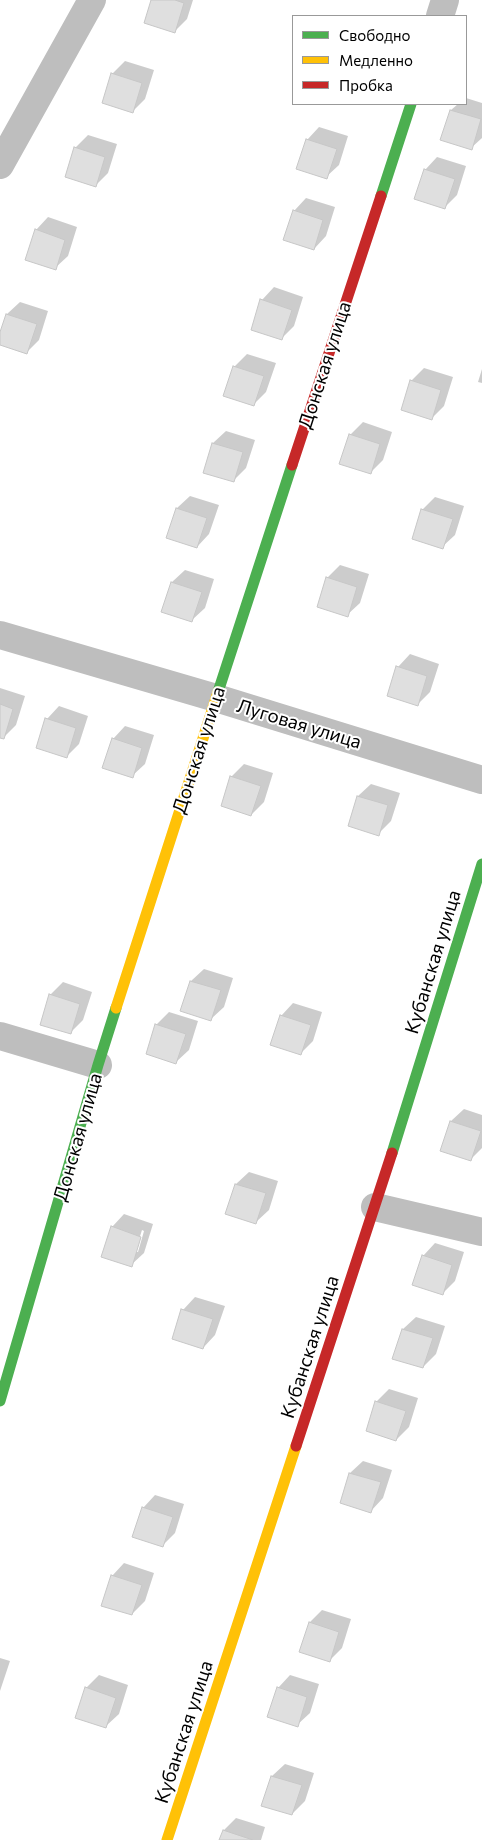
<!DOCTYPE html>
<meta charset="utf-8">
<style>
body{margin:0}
#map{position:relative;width:482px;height:1840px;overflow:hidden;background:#fff;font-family:Commissioner,sans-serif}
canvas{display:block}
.legend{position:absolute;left:292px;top:15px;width:175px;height:90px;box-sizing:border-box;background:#fff;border:1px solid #999;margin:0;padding:6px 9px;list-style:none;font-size:15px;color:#000}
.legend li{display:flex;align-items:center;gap:10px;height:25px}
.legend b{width:25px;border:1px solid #999}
</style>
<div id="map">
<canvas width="482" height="1840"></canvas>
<ul class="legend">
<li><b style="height:6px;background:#4caf50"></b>Свободно</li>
<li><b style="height:6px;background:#ffc107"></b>Медленно</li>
<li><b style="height:6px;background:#c62828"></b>Пробка</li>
</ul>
</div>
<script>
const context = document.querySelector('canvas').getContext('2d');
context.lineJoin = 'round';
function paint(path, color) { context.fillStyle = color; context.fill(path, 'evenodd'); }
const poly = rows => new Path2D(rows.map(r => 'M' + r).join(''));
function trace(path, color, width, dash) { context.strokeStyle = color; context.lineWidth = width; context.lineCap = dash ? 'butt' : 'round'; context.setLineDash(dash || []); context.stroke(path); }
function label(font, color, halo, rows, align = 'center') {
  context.font = font + ' Commissioner,sans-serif'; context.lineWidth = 4; context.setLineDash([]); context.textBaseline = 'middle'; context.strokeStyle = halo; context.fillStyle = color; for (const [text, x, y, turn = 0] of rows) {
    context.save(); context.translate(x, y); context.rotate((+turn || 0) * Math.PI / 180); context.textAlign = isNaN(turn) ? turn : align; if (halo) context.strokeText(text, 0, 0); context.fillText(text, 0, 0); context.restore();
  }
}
paint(poly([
 [153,0,193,0,187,19,174,32],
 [125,61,154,70,145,99,132,112,112,74],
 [466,98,482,103,482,138,471,148,451,110,458,104,466,104],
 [319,127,348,136,339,165,326,177,307,140],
 [88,135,117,144,108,173,95,186,75,148],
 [437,157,466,166,457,195,444,208,425,170],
 [306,198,335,207,326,236,314,249,294,211],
 [48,217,77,227,68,256,55,268,36,230],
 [274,287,303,297,294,326,282,338,262,300],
 [20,302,48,311,39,340,27,352,0,344,0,336,7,314],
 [247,354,276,363,266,392,254,404,234,367],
 [424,368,453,377,444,406,431,419,411,381],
 [482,369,482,383,478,382],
 [363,422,392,432,383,460,370,473,350,435],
 [226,431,255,440,246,468,233,481,204,472,213,443],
 [190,496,219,505,209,534,197,547,177,508],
 [435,497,464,506,455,535,442,547,422,510],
 [340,565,369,574,360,603,347,615,327,578],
 [185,570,214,579,205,608,192,620,172,582],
 [410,654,439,664,430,692,417,705,398,667],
 [0,688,25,696,16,725,3,738,0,736],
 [59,706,88,716,79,744,66,757,47,719],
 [125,726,154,735,145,764,132,776,113,739],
 [244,764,273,773,264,802,251,815,231,777],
 [371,784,400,793,391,821,378,834,349,825,358,796],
 [204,969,233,978,224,1007,211,1019,191,981],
 [63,982,92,992,83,1020,70,1033,50,995],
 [293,1003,322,1012,313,1041,300,1054,281,1016],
 [169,1012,198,1021,189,1050,176,1062,156,1025],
 [464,1109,482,1115,482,1148,471,1159,451,1121],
 [249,1172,278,1181,269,1210,256,1222,236,1184],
 [124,1214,153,1224,144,1253,131,1265,112,1227],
 [142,1230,144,1231,138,1252,135,1252],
 [435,1243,464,1252,455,1281,442,1294,423,1256],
 [195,1297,225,1306,215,1335,203,1348,183,1310],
 [416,1317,445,1326,436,1354,423,1367,394,1358,403,1329],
 [389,1389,418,1398,409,1427,396,1440,376,1402],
 [363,1461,392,1470,383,1498,371,1511,341,1502,350,1473],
 [155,1495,184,1504,175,1533,162,1546,143,1508],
 [124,1563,154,1573,145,1601,132,1614,112,1576],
 [322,1610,351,1619,342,1648,329,1661,310,1622],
 [0,1658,10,1661,0,1691],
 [99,1675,128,1685,119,1714,106,1726,86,1688],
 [290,1675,319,1684,310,1713,297,1725,278,1688],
 [285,1764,314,1773,305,1801,292,1814,263,1805,272,1776],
 [236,1818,265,1827,261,1840,221,1840,224,1830]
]), '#0003');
const building = poly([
 [151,0,175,0,184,3,175,33,144,23,151,0],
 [111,73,142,83,133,113,102,103,111,73],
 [450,110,481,119,472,150,440,140,450,110],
 [306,139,337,149,327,179,296,169,306,139],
 [74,147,105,157,96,187,65,177,74,147],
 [424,169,455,179,445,209,414,199,424,169],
 [293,210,323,220,314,250,283,240,293,210],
 [35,229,65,240,56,270,25,260,35,229],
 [260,299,292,310,282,340,251,330,260,299],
 [6,314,37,324,27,354,0,345,0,332,6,314],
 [233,366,264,376,254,406,223,396,233,366],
 [410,380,441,390,432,420,401,410,410,380],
 [349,434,380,444,371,474,339,464,349,434],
 [212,443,243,452,234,482,203,473,212,443],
 [176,508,207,518,197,548,166,538,176,508],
 [421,509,453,519,443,549,412,539,421,509],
 [326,577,357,587,348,617,317,607,326,577],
 [171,582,202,592,192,622,161,612,171,582],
 [396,666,427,676,418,706,387,696,396,666],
 [0,704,13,709,4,739,0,738,0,704],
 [45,718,76,728,67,758,36,748,45,718],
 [112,738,142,748,133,778,102,768,112,738],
 [230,776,261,786,251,816,221,806,230,776],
 [357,796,388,805,379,836,348,826,357,796],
 [190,981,221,990,211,1021,180,1011,190,981],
 [49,994,80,1004,71,1034,40,1025,49,994],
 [280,1015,311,1025,301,1055,270,1045,280,1015],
 [155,1024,186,1034,176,1064,146,1054,155,1024],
 [450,1121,481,1131,471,1161,440,1151,450,1121],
 [235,1184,266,1193,256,1224,225,1214,235,1184],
 [111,1226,141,1237,132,1267,101,1257,111,1226],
 [422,1255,452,1265,443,1295,412,1285,422,1255],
 [181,1309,213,1319,203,1349,172,1339,181,1309],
 [402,1329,433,1338,423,1368,392,1359,402,1329],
 [375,1401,406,1411,396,1441,366,1431,375,1401],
 [349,1473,381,1482,371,1513,340,1503,349,1473],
 [142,1507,173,1517,163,1547,132,1537,142,1507],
 [111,1575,142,1585,132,1615,101,1606,111,1575],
 [309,1622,339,1632,330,1662,299,1652,309,1622],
 [85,1687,116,1698,106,1728,75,1718,85,1687],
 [277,1687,307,1697,298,1727,267,1717,277,1687],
 [271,1776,302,1785,292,1815,261,1806,271,1776],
 [223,1830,253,1840,219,1840,223,1830]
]);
paint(building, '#dfdfdf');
trace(building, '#c7c7c7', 1);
trace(poly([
 [440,16,445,0],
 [0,165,92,0],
 [0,635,216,698,482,780],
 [0,1036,98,1065],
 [375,1207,482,1232]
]), '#bebebe', 28);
trace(poly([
 [381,196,411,104],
 [218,692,292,465],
 [392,1153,482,864],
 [0,1401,98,1065,116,1008]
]), '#4caf50', 11);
trace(poly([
 [116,1008,218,692],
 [167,1840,296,1446]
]), '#ffc107', 11);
trace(poly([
 [292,465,381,196],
 [296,1446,392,1153]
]), '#c62828', 11);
label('19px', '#000', '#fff', [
 ["Донская улица",325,365,-72],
 ["Луговая улица",299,724,17],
 ["Донская улица",199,750,-72],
 ["Кубанская улица",433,962,-73],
 ["Донская улица",78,1137,-74],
 ["Кубанская улица",310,1347,-72],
 ["Кубанская улица",184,1732,-72]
]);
</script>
